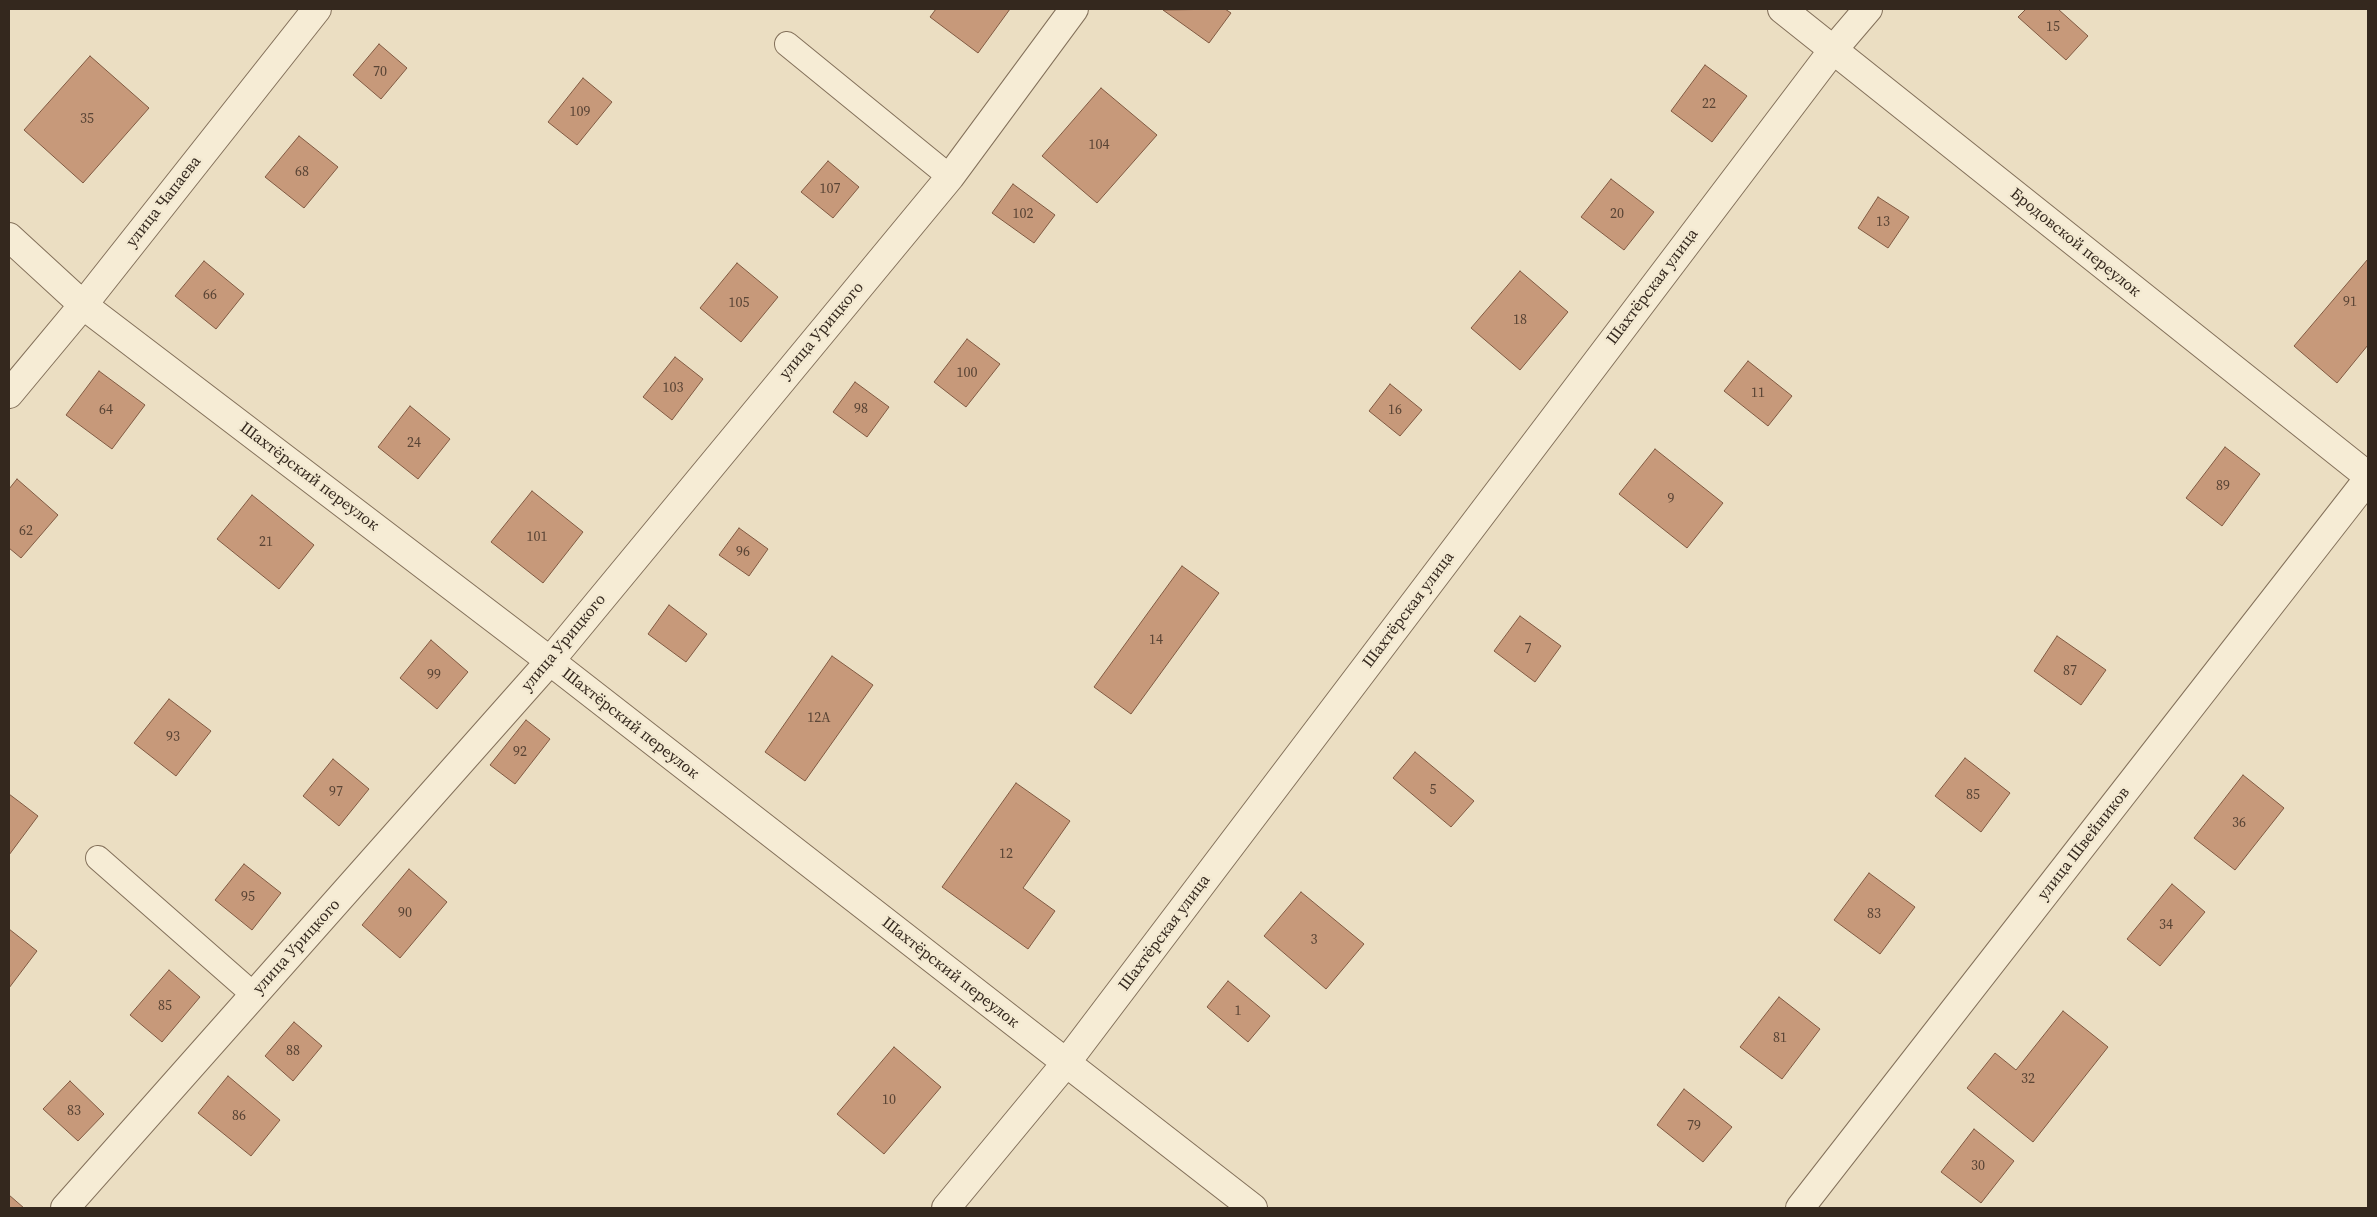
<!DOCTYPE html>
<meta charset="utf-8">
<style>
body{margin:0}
#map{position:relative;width:2377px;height:1217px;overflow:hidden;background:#ebdec2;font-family:"Source Serif 4",serif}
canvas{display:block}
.frame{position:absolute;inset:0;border:10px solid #34281e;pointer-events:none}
</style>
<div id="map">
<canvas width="2377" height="1217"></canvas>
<div class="frame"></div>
</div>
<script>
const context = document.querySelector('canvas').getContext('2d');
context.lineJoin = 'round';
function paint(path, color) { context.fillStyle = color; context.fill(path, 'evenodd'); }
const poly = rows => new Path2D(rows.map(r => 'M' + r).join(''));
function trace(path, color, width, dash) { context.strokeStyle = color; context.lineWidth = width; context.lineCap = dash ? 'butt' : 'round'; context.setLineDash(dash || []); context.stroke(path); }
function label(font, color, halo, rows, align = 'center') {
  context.font = font + ' "Source Serif 4",serif'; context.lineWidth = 5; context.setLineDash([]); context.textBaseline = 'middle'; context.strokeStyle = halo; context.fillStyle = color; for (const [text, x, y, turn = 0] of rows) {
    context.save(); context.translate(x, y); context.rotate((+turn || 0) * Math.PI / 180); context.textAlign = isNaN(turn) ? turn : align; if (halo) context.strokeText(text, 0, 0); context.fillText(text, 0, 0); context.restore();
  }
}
const building = poly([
 [936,9,1010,9,978,53,930,17,936,9],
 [1225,9,1231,13,1209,43,1163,10,1225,9],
 [2026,9,2058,9,2088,36,2066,60,2018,17,2026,9],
 [379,44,407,68,381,99,353,75,379,44],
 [90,56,149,108,83,183,24,130,90,56],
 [1705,65,1747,96,1712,142,1671,111,1705,65],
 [583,78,612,102,577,145,548,122,583,78],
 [1101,88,1157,135,1097,203,1042,156,1101,88],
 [299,136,338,167,304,208,265,177,299,136],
 [828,161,859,187,833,218,801,192,828,161],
 [1611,179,1654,212,1624,250,1581,217,1611,179],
 [1013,184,1055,215,1034,243,992,213,1013,184],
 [1878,197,1909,217,1888,248,1858,228,1878,197],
 [2368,259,2368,345,2337,383,2294,346,2368,259],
 [204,261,244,294,216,329,175,296,204,261],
 [737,263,778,297,741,342,700,308,737,263],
 [1520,271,1568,312,1520,370,1471,328,1520,271],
 [967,339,1000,364,966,407,934,382,967,339],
 [675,357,703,379,672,420,643,397,675,357],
 [1748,361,1792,396,1768,426,1724,391,1748,361],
 [99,371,145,405,112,449,66,415,99,371],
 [855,382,889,407,867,437,833,412,855,382],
 [1390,384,1422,410,1400,436,1369,411,1390,384],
 [410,406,450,439,418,479,378,447,410,406],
 [2225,447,2260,474,2222,526,2186,498,2225,447],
 [1655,449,1723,503,1687,548,1619,494,1655,449],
 [17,479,58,515,21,558,9,548,9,489,17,479],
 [532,491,583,532,543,583,491,542,532,491],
 [252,495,314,545,279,589,217,539,252,495],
 [739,528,768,549,749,576,719,555,739,528],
 [1182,566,1219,593,1131,714,1094,687,1182,566],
 [669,605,707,634,686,662,648,634,669,605],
 [1520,616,1561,646,1535,682,1494,651,1520,616],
 [2057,636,2106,670,2081,705,2034,671,2057,636],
 [431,640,468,672,437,709,400,678,431,640],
 [832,656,873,685,805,781,765,752,832,656],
 [169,699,211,731,176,776,134,743,169,699],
 [526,720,550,739,515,784,490,765,526,720],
 [1415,752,1474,801,1451,827,1393,778,1415,752],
 [1965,758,2010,793,1981,832,1935,796,1965,758],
 [333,759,369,789,339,826,303,796,333,759],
 [2243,775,2284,808,2235,870,2194,838,2243,775],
 [1016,783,1070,821,1023,888,1055,911,1028,949,942,887,1016,783],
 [9,794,38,816,9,855,9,794],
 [244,864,281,893,252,930,215,900,244,864],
 [409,869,447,902,400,958,362,925,409,869],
 [1869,873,1915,907,1880,954,1834,920,1869,873],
 [2172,884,2205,912,2160,966,2127,939,2172,884],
 [1301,892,1364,944,1326,989,1264,936,1301,892],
 [9,929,37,951,9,988,9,929],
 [169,970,200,997,162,1042,130,1015,169,970],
 [1228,981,1270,1016,1248,1042,1207,1007,1228,981],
 [1779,997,1820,1029,1782,1079,1740,1047,1779,997],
 [2063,1011,2108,1047,2033,1142,1967,1088,1995,1053,2016,1070,2063,1011],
 [294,1022,322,1046,293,1081,265,1056,294,1022],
 [894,1047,941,1087,884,1154,837,1114,894,1047],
 [228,1076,280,1120,251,1156,198,1113,228,1076],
 [70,1081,104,1114,78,1141,43,1109,70,1081],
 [1684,1089,1732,1127,1703,1162,1657,1125,1684,1089],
 [1974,1129,2014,1161,1981,1203,1941,1172,1974,1129],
 [9,1195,24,1208,9,1208,9,1195]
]);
paint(building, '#c7997a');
trace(building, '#815a42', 1);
const service = poly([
 [787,44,950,177],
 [98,858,254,995]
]);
const minor = poly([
 [1782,9,2368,476],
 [9,237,83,305,550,661,1253,1208],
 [9,394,83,305,317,9],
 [65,1208,550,661,950,177,1074,9],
 [946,1208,1066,1063,1833,50,1868,9],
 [1800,1208,2368,479]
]);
trace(service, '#83705a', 26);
trace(minor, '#83705a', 30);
trace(service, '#f6ecd5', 24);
trace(minor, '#f6ecd5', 28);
label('14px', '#594435', null, [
 ["15",2053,27],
 ["70",380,72],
 ["22",1709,104],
 ["109",580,112],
 ["35",87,119],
 ["104",1099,145],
 ["68",302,172],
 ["107",830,189],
 ["102",1023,214],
 ["20",1617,214],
 ["13",1883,222],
 ["66",210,295],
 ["91",2350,302],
 ["105",739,303],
 ["18",1520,320],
 ["100",967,373],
 ["103",673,388],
 ["11",1758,393],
 ["98",861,409],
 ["64",106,410],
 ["16",1395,410],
 ["24",414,443],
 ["89",2223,486],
 ["9",1671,499],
 ["62",26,531],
 ["101",537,537],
 ["21",266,542],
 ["96",743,552],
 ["14",1156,640],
 ["7",1528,649],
 ["87",2070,671],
 ["99",434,675],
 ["12А",819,718],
 ["93",173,737],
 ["92",520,752],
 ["5",1433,790],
 ["97",336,792],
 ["85",1973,795],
 ["36",2239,823],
 ["12",1006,854],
 ["95",248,897],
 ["90",405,913],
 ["83",1874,914],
 ["34",2166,925],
 ["3",1314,940],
 ["85",165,1006],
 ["1",1238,1011],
 ["81",1780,1038],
 ["88",293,1051],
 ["32",2028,1079],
 ["10",889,1100],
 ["83",74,1111],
 ["86",239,1116],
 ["79",1694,1126],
 ["30",1978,1166]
]);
label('16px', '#34281e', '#f3e9d1', [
 ["улица Чапаева",164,202,-52],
 ["Бродовской переулок",2075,243,39],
 ["Шахтёрская улица",1653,287,-53],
 ["улица Урицкого",822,331,-50],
 ["Шахтёрский переулок",309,477,37],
 ["Шахтёрская улица",1409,610,-53],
 ["улица Урицкого",564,643,-50],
 ["Шахтёрский переулок",630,724,38],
 ["улица Швейников",2084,844,-52],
 ["Шахтёрская улица",1165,933,-53],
 ["улица Урицкого",297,947,-48],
 ["Шахтёрский переулок",950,973,38]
]);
</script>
